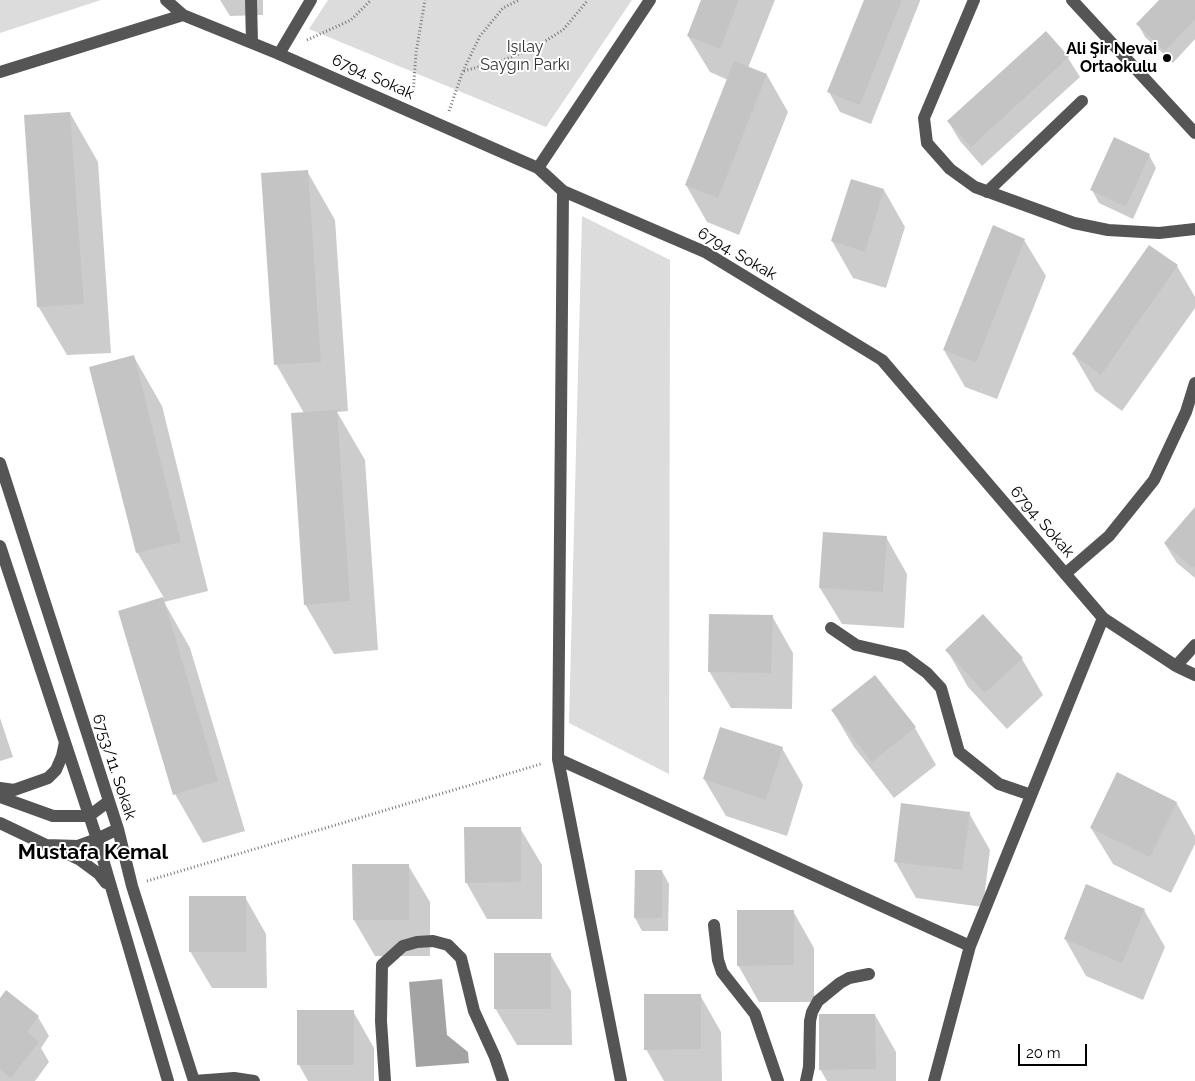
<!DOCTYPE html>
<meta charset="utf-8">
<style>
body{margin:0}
#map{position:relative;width:1195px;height:1081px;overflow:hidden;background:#fff;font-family:Raleway,sans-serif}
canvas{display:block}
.scale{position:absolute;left:1018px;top:1044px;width:69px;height:22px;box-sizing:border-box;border:2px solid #000;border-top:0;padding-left:6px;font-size:15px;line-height:18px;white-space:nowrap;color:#000;-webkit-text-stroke:4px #fff;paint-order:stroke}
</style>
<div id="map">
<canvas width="1195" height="1081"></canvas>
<div class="scale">20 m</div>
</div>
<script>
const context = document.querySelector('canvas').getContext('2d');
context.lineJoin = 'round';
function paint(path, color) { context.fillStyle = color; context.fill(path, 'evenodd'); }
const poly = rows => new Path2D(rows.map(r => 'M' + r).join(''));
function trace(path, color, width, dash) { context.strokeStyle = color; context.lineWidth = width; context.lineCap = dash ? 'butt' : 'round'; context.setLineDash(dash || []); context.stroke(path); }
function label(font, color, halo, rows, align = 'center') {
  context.font = font + ' Raleway,sans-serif'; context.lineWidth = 4; context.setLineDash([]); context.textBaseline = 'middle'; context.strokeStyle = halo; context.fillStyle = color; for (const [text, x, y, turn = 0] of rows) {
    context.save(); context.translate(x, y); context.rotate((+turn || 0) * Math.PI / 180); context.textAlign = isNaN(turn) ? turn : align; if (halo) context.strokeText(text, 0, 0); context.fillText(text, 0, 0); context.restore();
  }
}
paint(poly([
 [0,0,101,0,0,33],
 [328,0,632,0,546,127,309,29],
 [582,216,670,260,669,774,569,723]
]), '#dcdcdc');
paint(poly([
 [442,979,447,1035,468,1052,469,1063,416,1067,409,982]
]), '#a3a3a3');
paint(poly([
 [220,0,263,0,263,15,230,16],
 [703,0,775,0,748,68,767,75,788,112,739,235,707,222,686,185,728,80,710,72,688,36],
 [865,0,920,0,920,1,871,124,840,112,829,92],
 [1160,0,1195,1,1195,39,1173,63,1145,37,1138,24],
 [1046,32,1068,58,1080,77,982,166,960,141,948,121],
 [70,113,98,162,111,353,67,355,38,306],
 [1149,155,1156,168,1133,219,1099,203,1092,190],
 [307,171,335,220,348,411,337,412,365,460,378,650,334,654,305,604,304,413,276,364],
 [884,190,905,227,886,288,853,278,832,241],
 [1024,240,1046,276,997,399,965,387,944,350],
 [1150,247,1177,266,1195,297,1195,308,1122,411,1095,391,1074,355],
 [134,357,162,406,208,591,164,602,190,648,245,831,203,843,175,794,120,612,164,598,137,552],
 [1195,509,1195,578,1177,563,1165,544],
 [886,537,907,574,904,628,842,624,820,588],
 [772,616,793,653,792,709,731,708,709,671],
 [983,616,1022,659,1043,695,1007,729,968,687,947,650],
 [875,677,915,728,936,765,894,798,854,747,832,710],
 [0,718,13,757,0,761],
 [782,748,803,785,787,836,726,816,704,779],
 [1176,802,1195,836,1195,844,1171,893,1113,864,1091,828],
 [969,813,990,850,983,907,916,898,895,861],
 [520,828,542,865,542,919,487,919,466,882],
 [408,865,430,902,430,956,375,956,354,920],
 [662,871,669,884,668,931,642,931,635,918],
 [245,897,266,934,267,988,212,988,190,951],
 [1144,910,1165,947,1143,1000,1086,976,1065,939],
 [793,911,814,948,814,1002,759,1002,738,965],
 [550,954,571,991,572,1045,517,1045,495,1008],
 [700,995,721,1032,722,1081,664,1081,646,1049],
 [0,1000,38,1017,49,1036,41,1048,49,1062,35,1081,0,1081],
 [353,1011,374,1048,374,1081,308,1081,299,1065],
 [875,1015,896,1052,896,1081,827,1081,820,1069]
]), '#0003');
paint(poly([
 [701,0,739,0,720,49,687,36],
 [864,0,902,0,860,105,827,92],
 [1159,0,1195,0,1195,19,1165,51,1136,24],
 [1046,31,1069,57,971,147,947,121],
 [734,61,767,74,718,198,685,185],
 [70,112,84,304,37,307,24,115],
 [1114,137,1150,154,1126,207,1090,190],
 [308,170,321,362,274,365,261,173],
 [851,179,884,189,865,252,831,241],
 [993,225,1025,239,976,363,943,350],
 [1149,245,1178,265,1101,375,1072,354],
 [134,355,181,542,136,553,89,367],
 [337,410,350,601,304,605,291,413],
 [1195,507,1195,566,1193,568,1164,543],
 [823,532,887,536,883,592,819,588],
 [163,597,218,781,173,795,118,611],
 [709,614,773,615,771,673,708,672],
 [983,614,1023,658,985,693,945,650],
 [875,675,916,727,872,762,831,710],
 [720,727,783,747,766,800,703,779],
 [1117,772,1177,802,1150,857,1090,828],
 [901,803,970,812,962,870,894,862],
 [464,827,521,827,521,882,465,883],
 [352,864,409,864,409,920,353,920],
 [635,870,662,870,662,918,634,918],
 [1086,884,1145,909,1122,963,1064,939],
 [189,896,246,896,246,952,189,952],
 [737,910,794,910,794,965,737,966],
 [494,953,551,953,551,1009,494,1009],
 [6,990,39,1016,27,1032,39,1042,11,1078,0,1070,0,998],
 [644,994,701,994,701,1049,644,1050],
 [297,1010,354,1010,354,1065,297,1065],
 [819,1014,875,1014,876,1069,819,1070]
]), '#c4c4c4');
trace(poly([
 [307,40,351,20,371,0],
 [464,71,506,59,534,48,563,30,588,0],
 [413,94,416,53,425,0],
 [449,111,463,71,480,36,503,8,519,0],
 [147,881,541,764]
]), '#777', 3, [1, 2.5]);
trace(poly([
 [166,0,183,15,279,54,538,168,563,191,705,252,882,360,1103,618,1176,666,1195,675],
 [251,0,252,43],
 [974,0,924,118,927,143,950,169,975,187,1074,223,1108,230,1159,233,1195,229],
 [1072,0,1195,133],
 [279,54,311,0],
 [0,72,183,15],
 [538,168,650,0],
 [563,191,558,759,970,946],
 [987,192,1082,101],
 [0,463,118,829,132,886,194,1081],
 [0,546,97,839,168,1081],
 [1065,574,1109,536,1154,480,1186,412,1195,383],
 [831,628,856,645,904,656,927,673,941,688,959,752,999,784,1031,795],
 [1176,666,1195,645],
 [558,759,621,1081],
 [0,788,14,790,48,778,56,770,62,756,65,742],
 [0,797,53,816,89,816,109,801],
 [0,823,46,845,78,846,97,839,118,829],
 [56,848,80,860,99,874,106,883],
 [714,925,718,960,722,972,755,1014,778,1081],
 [194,1081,234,1078,254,1081],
 [385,1081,381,1021,382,965,403,946,417,942,433,941,448,945,461,958,474,1011,495,1057,503,1081],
 [806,1081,809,1067,810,1021,812,1012,818,1001,840,983,849,978,869,974],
 [934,1081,970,946,1103,618]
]), '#555', 12);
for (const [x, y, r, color] of [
 [1167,58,5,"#000"]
]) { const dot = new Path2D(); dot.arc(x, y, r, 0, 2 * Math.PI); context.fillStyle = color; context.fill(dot); trace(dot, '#fff', 2); }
label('16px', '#333', '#fff', [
 ["Işılay",525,47],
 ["Saygın Parkı",525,65]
]);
label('bold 16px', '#000', '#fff', [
 ["Ali Şir Nevai",1157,49],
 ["Ortaokulu",1157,67]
], 'right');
label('16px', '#000', '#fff', [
 ["6794. Sokak",373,77,24],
 ["6794. Sokak",737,254,30],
 ["6794. Sokak",1042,522,49],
 ["6753/11. Sokak",114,767,72]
]);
label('bold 21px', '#000', '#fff', [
 ["Mustafa Kemal",93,853]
]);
</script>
